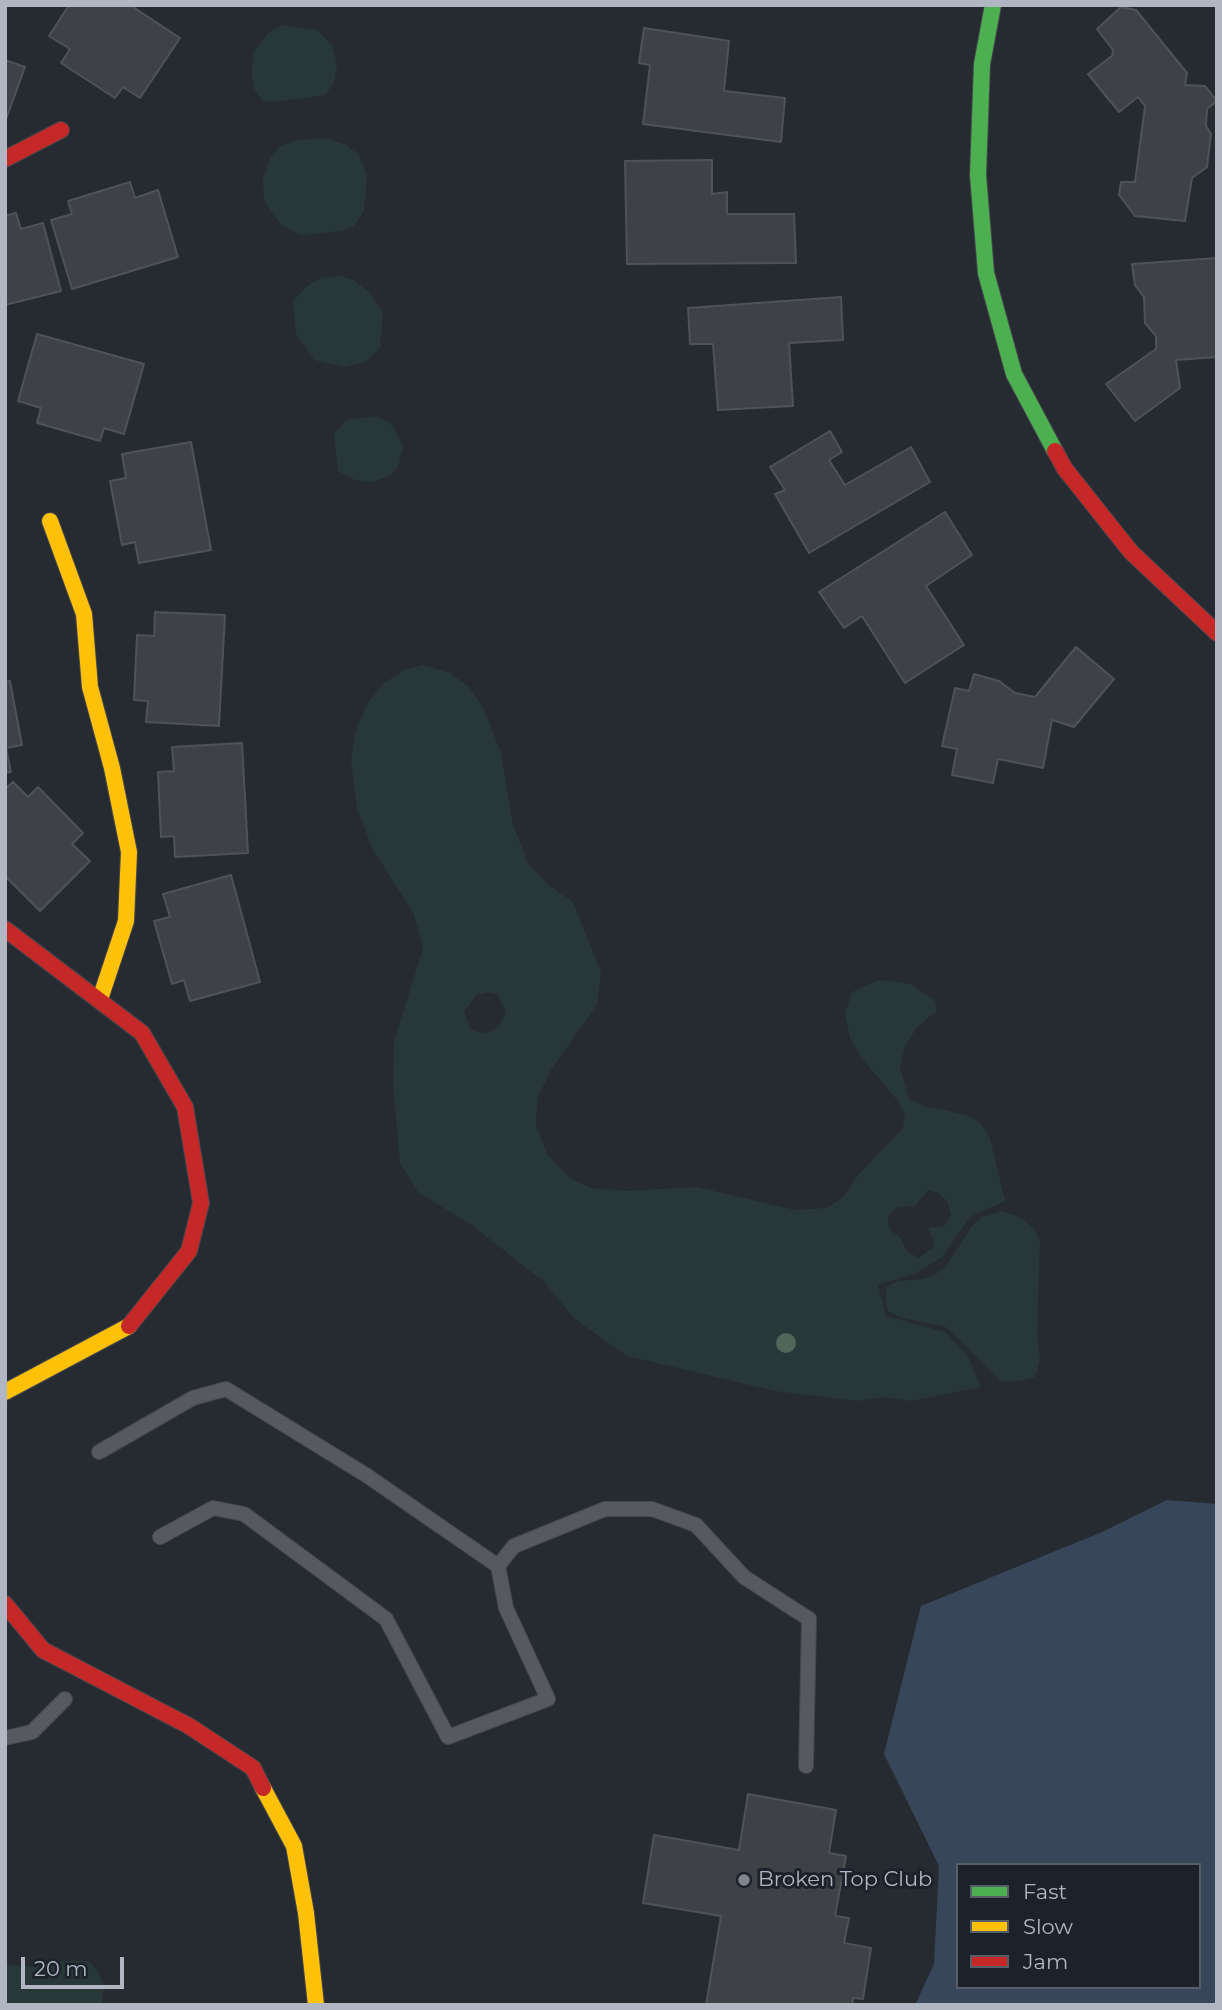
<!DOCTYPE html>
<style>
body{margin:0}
#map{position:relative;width:1222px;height:2010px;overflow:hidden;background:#262b31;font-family:Montserrat,sans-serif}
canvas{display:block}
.frame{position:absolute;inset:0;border:7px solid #b0b7c2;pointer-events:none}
.legend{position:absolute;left:956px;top:1863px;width:245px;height:126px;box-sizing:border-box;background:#1b222a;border:2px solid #575e67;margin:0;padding:9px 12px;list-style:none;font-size:21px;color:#b0b7c2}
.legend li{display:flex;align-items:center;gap:14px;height:35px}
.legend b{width:35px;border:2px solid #575e67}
.scale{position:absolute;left:21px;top:1957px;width:103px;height:32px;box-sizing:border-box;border:4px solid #b0b7c2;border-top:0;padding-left:9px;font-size:21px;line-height:24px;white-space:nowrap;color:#b0b7c2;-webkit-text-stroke:5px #1b222a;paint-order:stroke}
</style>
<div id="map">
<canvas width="1222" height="2010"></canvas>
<div class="frame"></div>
<ul class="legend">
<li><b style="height:9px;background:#4caf50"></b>Fast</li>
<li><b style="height:9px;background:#ffc107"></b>Slow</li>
<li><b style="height:9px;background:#c62828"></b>Jam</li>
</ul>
<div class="scale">20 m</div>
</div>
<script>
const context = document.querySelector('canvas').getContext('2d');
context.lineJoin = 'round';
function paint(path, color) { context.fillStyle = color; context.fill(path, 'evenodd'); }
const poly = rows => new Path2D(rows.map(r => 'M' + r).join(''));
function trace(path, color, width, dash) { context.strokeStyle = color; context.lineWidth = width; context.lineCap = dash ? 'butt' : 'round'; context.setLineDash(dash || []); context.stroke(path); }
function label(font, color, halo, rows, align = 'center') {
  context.font = font + ' Montserrat,sans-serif'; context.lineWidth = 6; context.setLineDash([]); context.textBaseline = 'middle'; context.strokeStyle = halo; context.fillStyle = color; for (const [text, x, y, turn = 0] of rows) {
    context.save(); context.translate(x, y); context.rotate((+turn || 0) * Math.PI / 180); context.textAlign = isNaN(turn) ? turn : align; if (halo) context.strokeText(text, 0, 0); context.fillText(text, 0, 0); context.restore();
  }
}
paint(poly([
 [282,25,317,30,332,45,337,65,334,83,325,95,274,102,263,101,255,91,251,73,254,52,267,34],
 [325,138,346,145,359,155,367,176,364,211,354,226,341,231,300,235,283,226,272,213,264,199,263,178,271,157,280,146,298,140],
 [340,276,354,280,370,293,383,312,380,349,363,363,344,367,314,360,296,334,293,301,307,286,321,278],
 [377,416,390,423,399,437,403,448,398,467,390,476,371,482,355,480,338,471,334,433,347,420],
 [423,665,450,673,469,687,484,709,501,753,513,825,528,863,548,885,573,902,601,972,597,1005,552,1068,537,1099,536,1125,547,1154,570,1178,590,1188,628,1191,697,1187,795,1210,827,1208,842,1198,859,1174,903,1128,905,1115,898,1101,861,1057,850,1038,845,1014,852,992,879,980,911,984,935,1001,937,1011,918,1026,905,1046,900,1067,909,1099,923,1106,966,1115,981,1123,990,1138,1005,1201,970,1217,942,1257,916,1273,878,1285,886,1316,945,1332,968,1356,981,1387,911,1401,885,1397,857,1401,775,1391,627,1356,575,1319,543,1281,473,1226,418,1192,400,1163,393,1085,394,1041,423,948,414,914,372,848,357,808,351,760,355,733,368,702,384,683,404,670],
 [487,992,497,994,506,1011,500,1025,491,1032,481,1033,471,1029,464,1012,476,995],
 [928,1190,938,1193,947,1201,951,1215,944,1226,928,1228,935,1246,919,1258,907,1251,901,1238,889,1229,888,1217,897,1207,915,1206],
 [1001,1211,1020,1217,1035,1230,1040,1243,1037,1333,1040,1360,1035,1377,1020,1381,1002,1382,946,1327,899,1317,888,1311,886,1303,886,1287,897,1281,923,1279,936,1274,946,1266,972,1226,982,1217],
 [64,1961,89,1961,99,1973,104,1985,102,2005,5,2005,5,1965,36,1967]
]), '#283839');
paint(poly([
 [1167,1500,1217,1504,1217,2005,915,2005,934,1964,939,1866,884,1754,921,1606,1102,1532],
 [958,1865,1199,1865,1199,1987,958,1987]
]), '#374659');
const building = poly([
 [69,5,130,5,180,38,140,98,123,87,115,98,61,63,70,49,49,36,69,5],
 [1121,7,1136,10,1187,73,1185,85,1205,86,1217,101,1207,109,1206,126,1211,134,1207,167,1192,178,1185,221,1135,216,1119,195,1121,182,1135,182,1145,106,1138,97,1119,112,1088,74,1112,56,1113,50,1097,29,1121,7],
 [644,28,729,41,724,91,785,98,781,142,643,124,650,65,639,63,644,28],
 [5,60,25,67,5,122,5,60],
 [712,160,712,194,727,192,727,214,794,214,796,263,627,264,625,161,712,160],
 [130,182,135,198,158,190,178,257,72,289,51,220,72,214,68,201,130,182],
 [16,213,21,229,43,223,61,291,5,305,5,216,16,213],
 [1217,258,1217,357,1176,360,1180,388,1135,421,1106,384,1156,349,1156,336,1145,323,1144,297,1135,285,1132,264,1217,258],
 [841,297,843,340,789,343,793,406,718,410,713,344,690,344,688,308,841,297],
 [37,334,144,364,124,434,104,428,100,441,37,423,41,408,18,401,37,334],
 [830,431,842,452,829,460,845,485,911,447,930,482,809,553,775,494,785,490,770,467,830,431],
 [191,442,211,550,139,563,135,542,122,545,110,481,126,478,122,454,191,442],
 [945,512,972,555,926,586,964,645,905,683,862,616,844,628,819,592,945,512],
 [155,612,225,615,219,726,146,722,148,701,134,700,137,635,154,636,155,612],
 [1076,647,1114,679,1074,727,1052,720,1043,768,998,759,993,783,952,775,957,749,942,746,955,688,969,691,974,674,999,681,1015,693,1035,697,1076,647],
 [10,681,22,745,6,748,11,772,5,773,5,682,10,681],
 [242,743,248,853,175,857,174,836,161,837,158,772,174,771,172,747,242,743],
 [13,782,28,797,38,787,83,833,72,844,90,861,40,911,5,876,5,789,13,782],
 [231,875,260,982,190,1001,184,980,172,984,154,921,170,917,163,894,231,875],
 [748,1794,836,1810,829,1853,846,1856,835,1916,849,1918,844,1943,871,1948,863,1999,853,1998,852,2005,706,2005,721,1916,643,1903,654,1835,739,1850,748,1794]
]);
paint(building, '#3e4247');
trace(building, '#4e5259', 2);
const lane = poly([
 [99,1452,193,1398,226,1389,366,1475,498,1566],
 [160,1537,213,1508,244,1514,386,1619,448,1737,548,1699,506,1608,498,1566,514,1546,605,1509,652,1509,696,1525,744,1577,809,1619,806,1766],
 [5,1738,32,1732,65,1699]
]);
const fast = poly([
 [993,5,982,64,978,175,986,273,1014,374,1055,451]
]);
const slow = poly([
 [50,521,84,614,90,687,112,768,129,852,126,921,100,999],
 [5,1392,129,1326],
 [263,1788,294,1846,306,1913,316,2005]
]);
const jam = poly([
 [5,159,61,130],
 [1055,451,1065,469,1131,552,1217,633],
 [5,929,142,1033,185,1107,201,1203,189,1251,129,1326],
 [5,1604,43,1650,189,1726,253,1768,263,1788]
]);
trace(lane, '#44474c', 16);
trace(fast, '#44474c', 18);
trace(slow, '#44474c', 18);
trace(jam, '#44474c', 18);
trace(lane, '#565960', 14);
trace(fast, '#4caf50', 16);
trace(slow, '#ffc107', 16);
trace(jam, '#c62828', 16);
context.fillStyle = '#4f6659';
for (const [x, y] of [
 [786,1343]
]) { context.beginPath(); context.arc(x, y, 10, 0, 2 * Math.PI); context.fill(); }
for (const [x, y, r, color] of [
 [744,1880,7,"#80868f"]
]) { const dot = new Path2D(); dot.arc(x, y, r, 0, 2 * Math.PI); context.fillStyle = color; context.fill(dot); trace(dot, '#1b222a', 2.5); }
label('21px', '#b0b7c2', '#1b222a', [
 ["Broken Top Club",758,1880]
], 'left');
</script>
